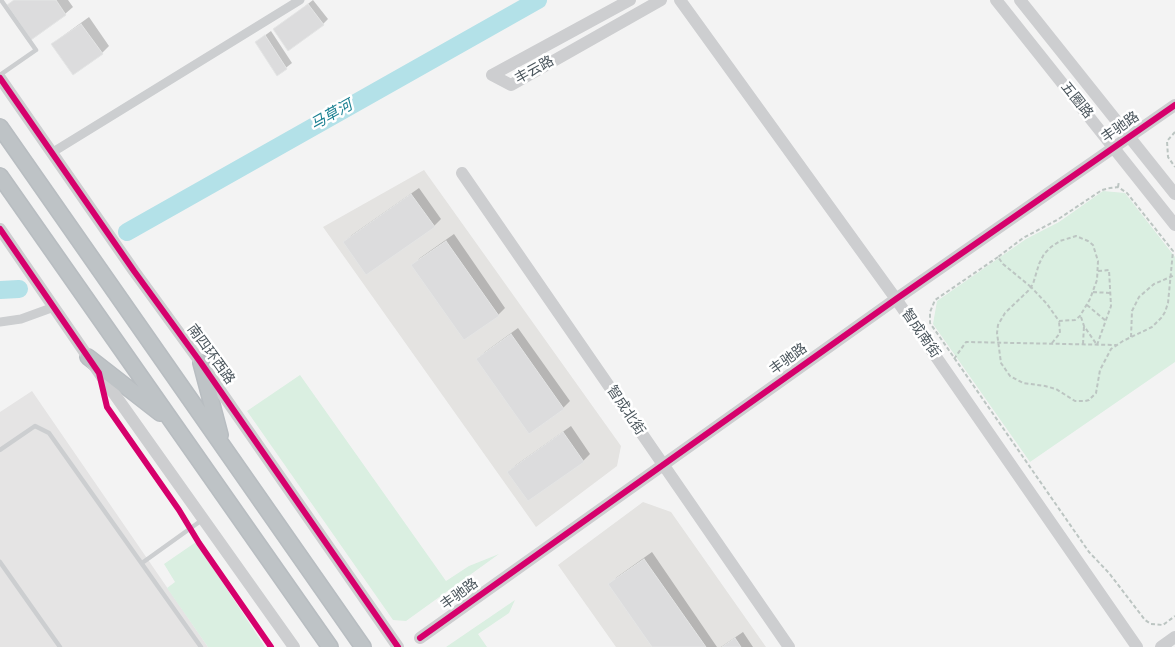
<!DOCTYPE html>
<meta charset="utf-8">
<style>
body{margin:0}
canvas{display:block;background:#f3f3f3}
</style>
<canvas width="1175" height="647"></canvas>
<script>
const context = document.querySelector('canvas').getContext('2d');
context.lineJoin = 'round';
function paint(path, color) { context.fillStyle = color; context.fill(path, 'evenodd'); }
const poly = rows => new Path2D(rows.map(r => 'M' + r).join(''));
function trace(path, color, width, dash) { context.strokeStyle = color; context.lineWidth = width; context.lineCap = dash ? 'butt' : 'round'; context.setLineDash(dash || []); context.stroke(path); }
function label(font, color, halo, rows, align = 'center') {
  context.font = font + ' "Source Sans 3","Noto Sans SC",sans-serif'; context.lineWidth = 5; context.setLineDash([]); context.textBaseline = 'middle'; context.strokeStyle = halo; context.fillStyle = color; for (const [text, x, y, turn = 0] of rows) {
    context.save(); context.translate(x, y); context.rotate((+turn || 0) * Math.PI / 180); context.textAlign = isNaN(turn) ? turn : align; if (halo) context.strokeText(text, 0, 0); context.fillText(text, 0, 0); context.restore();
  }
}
paint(poly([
 [424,170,621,446,617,466,536,527,323,227],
 [643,502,671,512,766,647,616,647,558,565]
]), '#e4e3e1');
paint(poly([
 [32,391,208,647,0,647,0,412]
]), '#e5e4e4');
paint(poly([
 [1103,191,1125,193,1175,257,1175,362,1030,462,933,324,937,301,1026,239,1059,222],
 [300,375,446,581,469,566,499,554,406,621,393,620,247,411],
 [196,542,265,647,208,647,167,588,175,582,164,564],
 [515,600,509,613,478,634,487,647,446,647]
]), '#daefe1');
paint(poly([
 [14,0,68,0,73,7,65,14,31,38,8,6],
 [313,0,328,19,323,24,274,30],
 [89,17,109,46,102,53,53,45,60,38],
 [271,31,292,63,278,74,256,42],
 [419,188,441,219,434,226,344,242,352,235],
 [454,234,505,308,498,315,464,338,413,265,420,258],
 [518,328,570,401,563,408,477,359,485,352],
 [571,426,590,454,583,461,528,500,508,472,516,465],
 [652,552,717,647,653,647,610,584,617,577],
 [743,632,753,647,721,647]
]), '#0003');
trace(poly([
 [127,232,538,0],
 [0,290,19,289]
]), '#b3e1e8', 18);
const building = poly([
 [14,0,56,0,66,15,31,40,7,5,14,0],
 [308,4,324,25,288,51,273,29,308,4],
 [81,24,103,54,73,75,51,44,81,24],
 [265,35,287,69,277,76,255,42,265,35],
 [411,194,435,227,366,275,343,242,411,194],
 [446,241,499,316,464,340,411,265,446,241],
 [511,334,564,409,529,434,476,359,511,334],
 [563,432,584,462,528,501,507,472,563,432],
 [644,559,706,647,652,647,608,584,644,559],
 [735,638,741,647,722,647,735,638]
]);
paint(building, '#dcdcdd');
trace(building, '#e4e5e5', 1);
const highway = poly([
 [0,127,363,647],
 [0,176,330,647],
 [88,357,160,413],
 [201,363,220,435]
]);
trace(highway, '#b8bdc1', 18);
trace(poly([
 [1175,132,1167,141,1168,157,1175,167],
 [1118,187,1119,181],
 [998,257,935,300,930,312,930,323,1089,552,1109,573,1145,620,1151,624,1163,625,1175,616],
 [1031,287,1003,264,998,257,1023,238,1057,220,1102,190,1110,188,1118,187,1127,193,1173,251,1168,303,1165,312,1162,317,1152,327,1123,341,1111,349,1100,370,1096,393,1089,400,1085,401,1075,401,1056,389,1045,386,1023,383,1010,376,1001,363,997,333,998,325,1005,313,1028,291,1031,287,1033,284,1039,264,1044,254,1051,247,1060,241,1076,236,1088,241,1093,245,1098,261,1097,280,1090,299,1080,316,1075,320,1059,321,1047,304,1031,287],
 [1093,292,1110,293],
 [1087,305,1106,321],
 [1081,317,1084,326,1097,345],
 [1131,337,1132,311,1139,297,1154,284,1175,275],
 [1052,343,1060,333,1059,321],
 [1083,344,1084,326],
 [1097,345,1111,306,1109,270,1098,271],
 [954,359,966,342,1116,345]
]), '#bcc5c2', 2, [4, 2.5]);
trace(poly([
 [0,75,36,50,1,0],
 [0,450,35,426,49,433,201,647],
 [0,562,60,647],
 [142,563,202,520]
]), '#ccced0', 4.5);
trace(poly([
 [53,152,300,0],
 [0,322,21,319,54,307]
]), '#ccced0', 9);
trace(poly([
 [680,0,896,299,1137,647],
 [996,0,1175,225],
 [1020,0,1175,194],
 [492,75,511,85,661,0],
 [492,75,630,0],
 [0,78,134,271,201,363,398,647],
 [462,173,789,647],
 [0,229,88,357,294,647],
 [420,638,896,299,1175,105],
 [1161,647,1175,637]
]), '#cdced0', 12);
trace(highway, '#bec3c6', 15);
trace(poly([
 [0,78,134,271,201,363,398,647],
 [0,229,99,373,107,407,179,510,199,543,271,647],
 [420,638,896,299,1175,105]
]), '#d6006c', 6);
label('14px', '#4b565d', '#fff', [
 ["丰云路",535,71,-29],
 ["五圈路",1076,101,51],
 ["丰驰路",1121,128,-35],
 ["智成南街",920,334,55],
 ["南四环西路",210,355,54],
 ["丰驰路",789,360,-36],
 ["智成北街",625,411,56],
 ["丰驰路",460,595,-36]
]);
label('italic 15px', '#1b8192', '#fff', [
 ["马草河",332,116,-29]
]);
</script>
